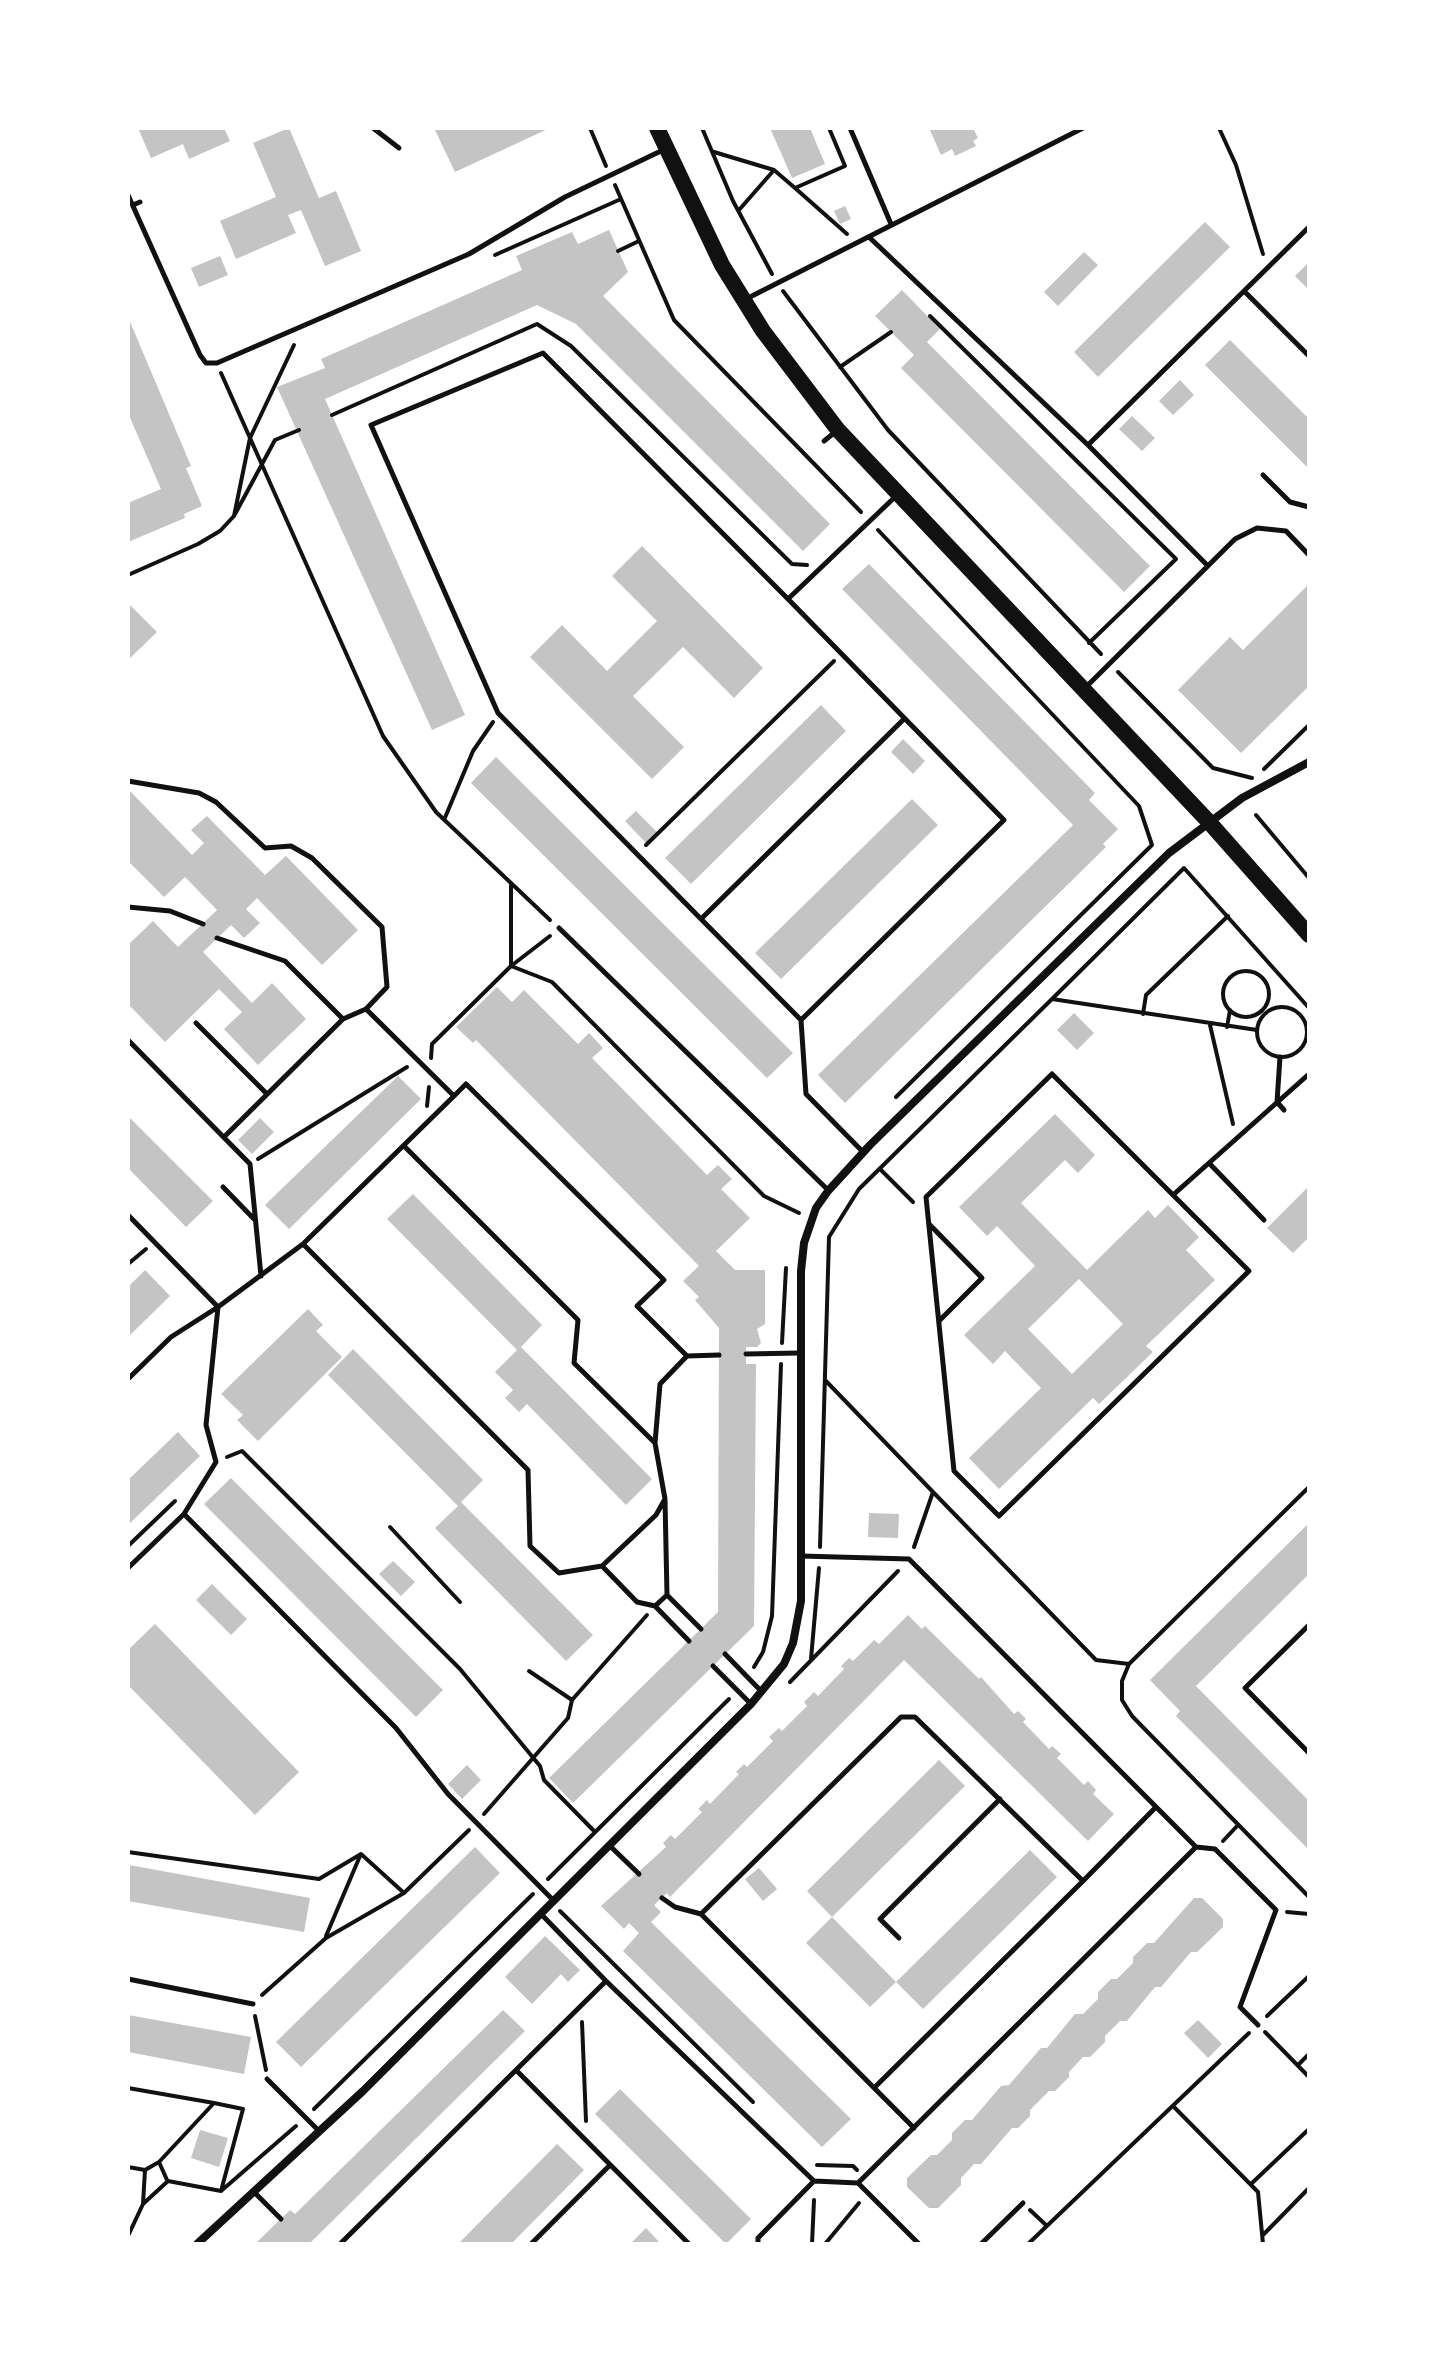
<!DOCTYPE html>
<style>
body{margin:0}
#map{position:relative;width:1437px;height:2372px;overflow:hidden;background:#fff;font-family:Helvetica,sans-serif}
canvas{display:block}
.frame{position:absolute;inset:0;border:130px solid #fff;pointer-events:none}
</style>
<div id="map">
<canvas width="1437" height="2372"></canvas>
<div class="frame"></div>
</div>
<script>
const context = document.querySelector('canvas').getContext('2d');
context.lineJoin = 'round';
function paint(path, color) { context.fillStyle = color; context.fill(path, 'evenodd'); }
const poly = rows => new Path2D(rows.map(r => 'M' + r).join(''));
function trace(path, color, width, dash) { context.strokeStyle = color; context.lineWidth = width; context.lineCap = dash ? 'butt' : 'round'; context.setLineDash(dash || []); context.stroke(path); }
paint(poly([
 [138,128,224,128,230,141,189,159,183,144,151,158],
 [289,128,319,198,336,191,361,251,325,266,301,210,288,215,296,233,236,259,220,221,276,197,253,143],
 [434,128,550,128,455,172],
 [770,128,810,128,825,164,792,178],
 [929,128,973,128,978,138,973,141,976,146,955,156,952,149,941,155],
 [845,206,851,219,840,224,834,211],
 [1205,222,1230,247,1098,377,1074,352],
 [609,230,628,272,603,296,830,524,803,551,576,324,537,305,325,399,465,715,432,730,277,387,325,368,321,359,522,270,516,256,572,232,578,244],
 [1084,252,1098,265,1058,306,1044,292],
 [220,256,228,275,199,287,191,268],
 [1309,262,1309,290,1295,276],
 [902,290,940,329,927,342,1150,566,1124,592,901,368,914,355,875,316],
 [128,317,191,466,186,468,202,506,184,514,185,518,128,542,128,503,161,489,128,413],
 [1230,340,1309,419,1309,469,1205,365],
 [1180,380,1194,395,1173,415,1159,401],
 [1132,416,1155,438,1142,451,1119,429],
 [642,546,763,668,734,698,683,647,633,696,684,747,652,779,530,657,562,625,607,671,657,621,612,576],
 [869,564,1095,793,1089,800,1118,829,1103,844,1106,847,845,1103,818,1075,1073,825,842,589],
 [1309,584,1309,686,1241,753,1178,690,1230,637,1243,650],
 [130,605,157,632,128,660,128,607],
 [821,705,846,731,691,884,665,858],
 [903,739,925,761,913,774,891,752],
 [496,757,793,1053,767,1078,471,783],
 [128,789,192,855,204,843,191,830,207,816,265,875,286,856,358,930,322,965,257,898,246,909,260,923,244,938,231,925,203,952,252,1003,272,983,306,1019,258,1065,224,1029,242,1012,219,989,165,1042,128,1004,128,945,153,921,178,947,217,910,185,877,164,897,128,861],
 [912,799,938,825,781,979,755,953],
 [636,811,658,833,647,844,625,821],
 [497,987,512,1002,524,990,578,1044,589,1033,603,1048,592,1058,707,1175,718,1165,732,1179,721,1189,750,1218,716,1251,735,1270,765,1270,765,1324,757,1329,761,1343,757,1347,746,1347,746,1364,756,1364,754,1626,573,1803,549,1778,718,1612,719,1328,695,1300,699,1297,683,1281,699,1266,476,1040,473,1043,456,1027],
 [1074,1013,1094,1033,1077,1050,1057,1030],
 [398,1076,421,1099,289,1229,265,1205],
 [1055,1114,1095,1155,1078,1173,1065,1160,1021,1203,1087,1270,1148,1210,1155,1218,1168,1205,1199,1237,1186,1250,1215,1280,1146,1346,1153,1352,1099,1404,1093,1398,999,1489,969,1458,1041,1388,1005,1351,993,1364,964,1335,1035,1266,997,1226,987,1236,959,1207],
 [1079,1279,1123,1324,1072,1374,1028,1329],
 [128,1116,213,1201,186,1227,128,1168],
 [260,1118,274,1132,252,1154,238,1140],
 [1307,1188,1309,1237,1293,1253,1267,1228],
 [413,1194,542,1325,521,1347,652,1479,626,1505,527,1404,519,1412,505,1398,513,1390,495,1372,517,1350,387,1219],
 [145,1270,170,1296,128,1337,128,1287],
 [308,1309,323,1325,316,1331,342,1357,258,1441,237,1420,243,1415,221,1394],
 [353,1349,483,1480,461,1502,593,1635,566,1661,435,1528,458,1506,328,1375],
 [178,1432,200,1456,128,1525,128,1480],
 [231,1478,443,1690,416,1717,204,1504],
 [869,1513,899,1514,898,1538,868,1537],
 [1309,1523,1309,1574,1196,1686,1309,1801,1309,1850,1176,1716,1180,1711,1150,1680],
 [393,1561,415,1582,401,1596,379,1574],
 [212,1584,247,1619,231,1635,196,1600],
 [908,1615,922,1629,925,1626,979,1679,981,1677,1014,1714,1018,1711,1026,1719,1023,1722,1049,1749,1052,1746,1061,1754,1057,1758,1084,1785,1088,1781,1096,1790,1093,1794,1114,1814,1088,1841,904,1660,670,1897,667,1893,654,1905,661,1912,651,1922,851,2119,822,2147,623,1951,639,1933,629,1923,624,1929,601,1906,666,1847,663,1843,671,1835,675,1839,702,1812,698,1809,707,1800,710,1804,739,1774,736,1772,744,1764,747,1767,773,1741,769,1737,779,1728,782,1731,807,1706,804,1702,814,1692,818,1696,844,1669,841,1666,849,1658,853,1661,874,1640,879,1644],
 [155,1624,299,1772,255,1815,128,1685,128,1650],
 [939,1760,965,1786,832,1917,807,1891],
 [467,1765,481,1780,462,1799,448,1784],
 [475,1847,500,1873,301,2067,276,2042],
 [1030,1850,1057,1877,923,2009,896,1982],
 [129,1865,310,1898,304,1932,128,1901],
 [759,1868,777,1889,763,1901,745,1879],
 [1194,1898,1202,1898,1223,1919,1223,1927,1197,1952,1191,1952,1161,1987,1155,1987,1127,2021,1120,2021,1105,2036,1105,2042,1090,2057,1083,2057,1069,2072,1069,2077,1055,2091,1049,2091,1030,2110,1030,2116,1018,2128,1012,2128,981,2164,974,2164,961,2178,961,2185,938,2208,929,2208,907,2187,907,2178,931,2155,937,2155,952,2140,952,2133,965,2120,972,2120,1001,2086,1009,2085,1041,2048,1047,2048,1075,2014,1083,2014,1098,1999,1098,1992,1111,1979,1117,1979,1133,1963,1133,1957,1147,1943,1154,1943],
 [832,1917,896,1982,870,2007,806,1943],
 [545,1936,580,1970,568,1982,561,1974,532,2004,505,1977],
 [503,2010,525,2031,309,2244,255,2244,290,2210,295,2214],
 [128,2015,251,2037,244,2074,128,2052],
 [1198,2020,1222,2044,1208,2058,1184,2033],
 [620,2089,751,2219,726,2244,595,2114],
 [200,2130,228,2138,219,2167,191,2158],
 [557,2144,584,2170,511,2244,458,2244],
 [646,2228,661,2244,630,2244]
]), '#c4c4c4');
trace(poly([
 [590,128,606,166],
 [702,128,733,201,772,274],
 [1219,128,1236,165,1263,254],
 [714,152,774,170,795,188,845,166,829,128],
 [615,185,674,320,861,512],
 [795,188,847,234],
 [739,210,774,170],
 [618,251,639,241],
 [495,255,621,199],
 [783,291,888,430,1101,654],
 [930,316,1176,559,1089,643],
 [840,367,891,332],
 [221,373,383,736,436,812,550,920],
 [332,415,537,324,571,346,792,564,807,565],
 [234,516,250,438,294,345],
 [878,530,1139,806,1152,845,896,1097],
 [128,575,198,544,220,531,234,516,275,440,299,430],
 [1118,672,1213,768,1252,778],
 [1264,769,1309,725],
 [1256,815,1309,878],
 [444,820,473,751,493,722],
 [646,845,834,661],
 [511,883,511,966,550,936],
 '1223 994a23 23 0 1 1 46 0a23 23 0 1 1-46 0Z',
 [1052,999,1184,868,1309,1008],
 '1257 1032a25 25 0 1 1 50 0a25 25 0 1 1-50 0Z',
 [1143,1014,1146,995,1228,916],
 [1210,1025,1233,1124],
 [1227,1027,1230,1010],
 [431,1058,432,1044,511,966,552,982,764,1196,799,1213],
 [427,1106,429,1087],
 [258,1159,407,1067],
 [881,1170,913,1202],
 [128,1264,146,1249],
 [782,1343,786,1268],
 [825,1380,933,1492],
 [227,1457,242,1451,460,1669,540,1766,544,1780,595,1832],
 [1309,1487,1129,1664,1122,1681,1122,1700,1132,1716,1309,1897],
 [390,1527,460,1602],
 [128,1546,175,1501],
 [820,1547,829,1237,859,1189,1052,999,1257,1030],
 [914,1547,933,1492,1096,1660,1129,1664],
 [811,1659,819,1568],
 [754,1667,763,1652,772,1616,781,1364],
 [529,1671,572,1700],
 [790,1682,898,1571],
 [484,1814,568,1718,572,1700,647,1615],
 [1223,1841,1238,1825],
 [128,1852,319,1879,361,1854,404,1893],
 [548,1879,729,1699],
 [560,1911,753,2102],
 [1287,1912,1309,1914],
 [326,1936,360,1856],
 [262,1995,326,1938,404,1893,469,1830],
 [255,2016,266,2070],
 [1267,2016,1309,1976],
 [582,2022,586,2121],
 [1265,2032,1309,2077],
 [1298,2065,1309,2054],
 [128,2088,214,2103],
 [1173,2106,1258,2192,1263,2244],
 [314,2109,533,1894],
 [817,2165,853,2166,857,2170],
 [128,2167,145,2170,159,2162,167,2180],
 [1251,2184,1309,2129],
 [221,2191,296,2126],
 [143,2204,168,2181,221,2191,243,2109,214,2103,159,2162],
 [1030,2210,1047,2226],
 [1263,2235,1309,2188],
 [128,2236,143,2204,145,2170],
 [812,2244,814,2200],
 [825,2244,859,2203],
 [1028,2244,1249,2033]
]), '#111', 4);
trace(poly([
 [373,128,399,148],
 [850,128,891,224],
 [128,195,200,355,206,363,217,363,469,254,565,197,663,150],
 [133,205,140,202],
 [869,237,1088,445,1207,565],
 [1244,291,1309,227],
 [748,298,1083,128],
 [824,441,834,433],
 [1088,445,1244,291,1309,356],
 [1263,475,1290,502,1309,507],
 [1084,689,1235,539,1257,528,1286,531,1309,555],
 [128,781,199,793,216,802,265,848,291,846,312,858,382,927,387,987,366,1009,454,1096,466,1084,664,1280,637,1306,687,1356,660,1384,655,1443,665,1499,656,1515,602,1566,559,1573,530,1546,528,1470,303,1244,454,1096],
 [128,907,170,911,203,924],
 [701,919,498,713,371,425,543,353,788,599],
 [559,928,828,1190],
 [217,938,285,961,343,1019,224,1137],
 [343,1019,366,1009],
 [801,1020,701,919,904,719],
 [196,1023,267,1094],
 [128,1040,250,1164,261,1276],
 [1280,1057,1277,1102,1284,1110],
 [1052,1074,1249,1271,999,1516,954,1471,926,1197,1052,1074],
 [404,1146,578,1320,574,1363,655,1443],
 [863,1152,806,1094,801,1020,1004,820,788,599,896,496],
 [1209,1163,1264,1220],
 [223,1187,254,1219],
 [1173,1195,1309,1074],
 [128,1215,218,1307,171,1337,128,1379],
 [930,1225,982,1278,940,1320],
 [746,1354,799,1353],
 [687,1356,719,1355],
 [184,1514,396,1728,448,1794,554,1901],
 [801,1556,909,1559,1196,1847,858,2183,919,2244],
 [602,1566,637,1602,655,1606,667,1595,665,1500],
 [128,1568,184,1514,216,1462,206,1425,218,1307,303,1244],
 [667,1595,701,1629],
 [655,1606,689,1641],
 [1309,1625,1245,1688,1309,1753],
 [725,1654,762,1692],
 [713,1666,751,1704],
 [610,1846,639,1874],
 [1196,1847,1215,1849,1276,1910,1240,2007,1258,2025],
 [662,1898,675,1907,701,1914],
 [899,1938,880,1919,1000,1799],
 [128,1979,253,2004],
 [606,1981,814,2181,758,2238,758,2244],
 [516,2070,689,2244],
 [267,2079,319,2131],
 [875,2087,1083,1881],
 [914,2128,701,1914,901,1717,915,1717,1083,1881,1156,1807],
 [814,2181,858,2183],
 [254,2192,281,2219],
 [340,2244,606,1981,541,1914],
 [531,2244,610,2165],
 [981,2244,1023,2203]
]), '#111', 5);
trace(poly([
 [197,2244,363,2091,751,1704,784,1664,793,1643,801,1601,801,1271,804,1243,816,1208,828,1191,870,1145,1169,853,1242,798,1309,762]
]), '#111', 8);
trace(poly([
 [657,128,722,265,763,331,838,430,1209,822,1309,935]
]), '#111', 16);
</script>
